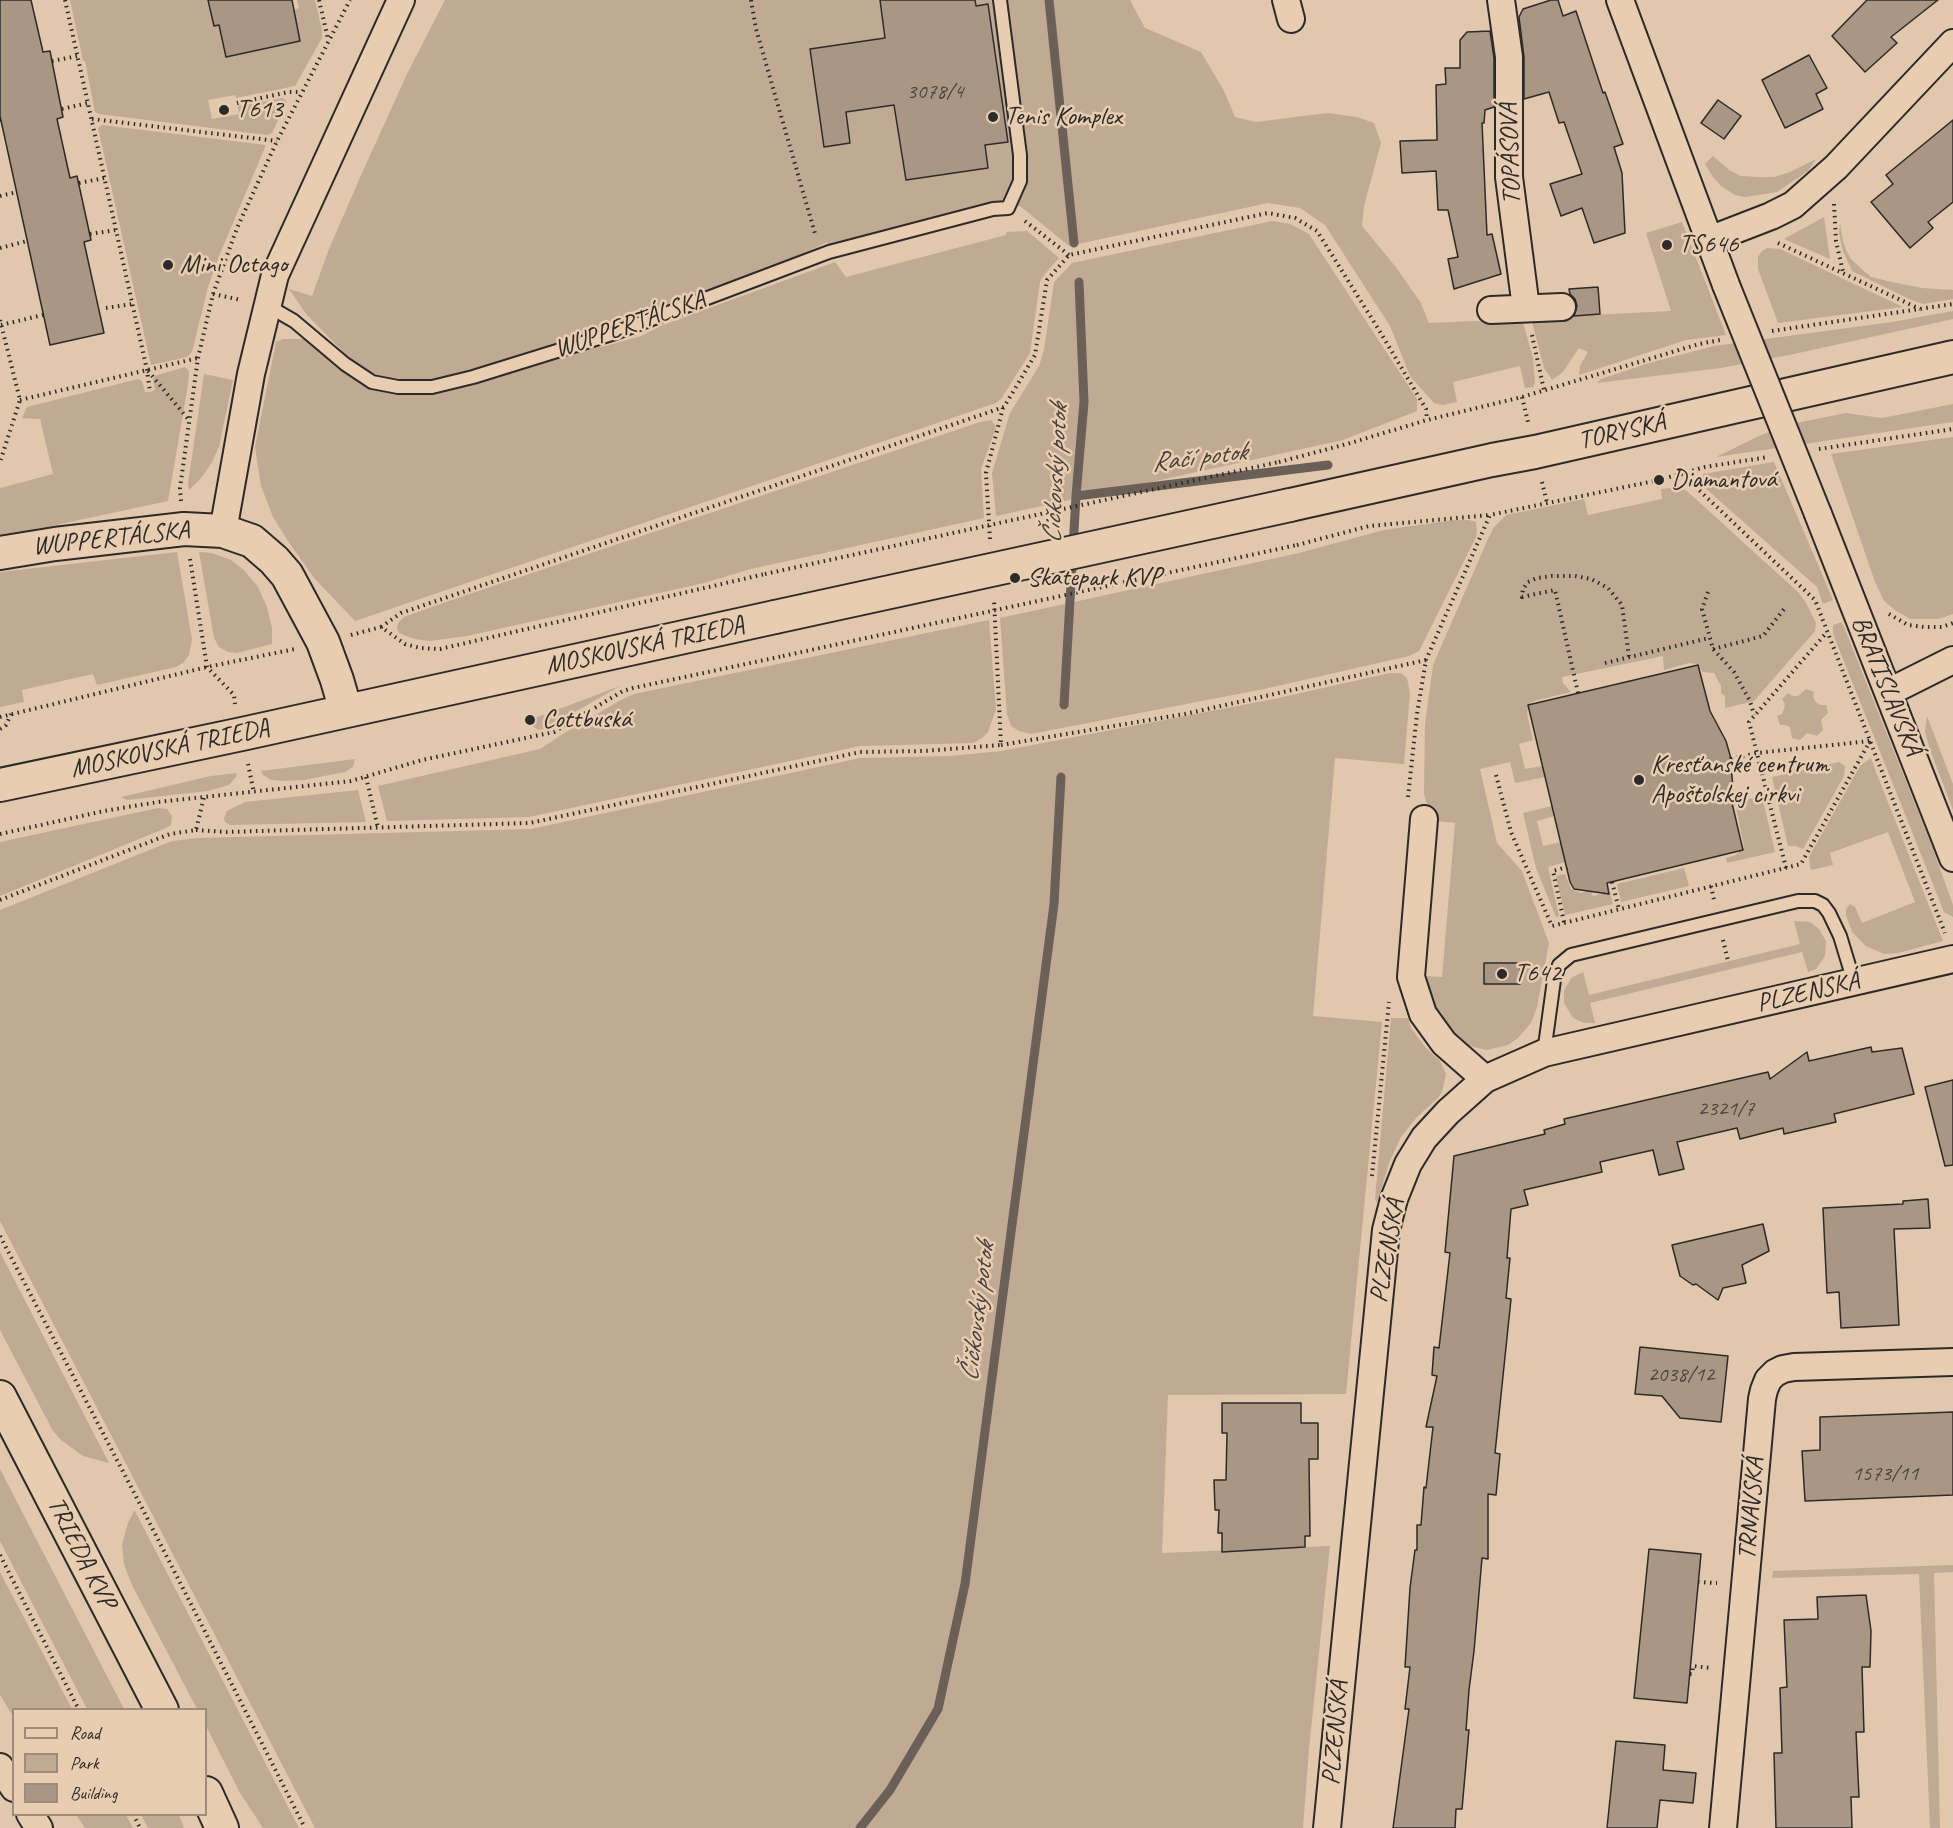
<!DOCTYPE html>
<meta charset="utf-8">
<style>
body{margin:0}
#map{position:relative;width:1953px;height:1828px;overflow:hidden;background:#e1c7ab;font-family:Caveat,sans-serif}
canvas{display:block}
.legend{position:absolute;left:12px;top:1708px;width:195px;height:108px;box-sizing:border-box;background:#e9cdb0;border:2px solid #9d8c7b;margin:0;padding:8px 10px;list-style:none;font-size:18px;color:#2b2b2b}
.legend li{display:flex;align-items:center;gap:12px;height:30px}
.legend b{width:30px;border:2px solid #9d8c7b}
</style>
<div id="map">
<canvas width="1953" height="1828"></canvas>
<ul class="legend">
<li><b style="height:8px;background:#e9cdb0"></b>Road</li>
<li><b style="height:16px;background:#c0aa93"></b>Park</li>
<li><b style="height:16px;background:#a99783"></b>Building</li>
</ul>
</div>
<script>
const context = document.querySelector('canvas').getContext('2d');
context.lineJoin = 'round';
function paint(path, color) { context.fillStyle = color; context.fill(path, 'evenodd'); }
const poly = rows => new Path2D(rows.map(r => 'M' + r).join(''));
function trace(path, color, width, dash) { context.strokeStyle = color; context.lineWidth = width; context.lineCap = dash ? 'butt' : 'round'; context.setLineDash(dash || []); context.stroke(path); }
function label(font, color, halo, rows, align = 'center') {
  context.font = font + ' Caveat,sans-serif'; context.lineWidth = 5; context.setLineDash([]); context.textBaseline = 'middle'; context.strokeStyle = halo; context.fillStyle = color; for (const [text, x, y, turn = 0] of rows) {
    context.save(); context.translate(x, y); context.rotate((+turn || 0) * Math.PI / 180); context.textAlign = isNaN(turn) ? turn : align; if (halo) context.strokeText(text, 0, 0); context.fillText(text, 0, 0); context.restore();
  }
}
paint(poly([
 [70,0,208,0,214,26,219,25,226,57,300,41,294,10,299,8,297,0,315,0,322,30,322,38,295,86,236,98,235,95,208,100,212,119,239,114,238,106,283,98,287,102,272,133,267,135,99,114,95,112,85,61,83,61],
 [445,0,1130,0,1145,28,1201,52,1224,91,1235,117,1256,122,1327,113,1357,117,1374,123,1381,143,1364,206,1362,226,1395,266,1421,303,1429,323,1522,319,1533,358,1535,383,1533,387,1525,388,1520,366,1453,382,1457,402,1443,405,1434,403,1410,376,1390,326,1325,225,1300,208,1268,203,1069,246,1020,206,829,252,827,242,795,258,663,309,482,366,436,379,408,381,381,378,356,365,307,315,289,289,312,296,329,249,362,173,408,72],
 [102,125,266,145,219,256,208,287,192,352,187,357,151,365,98,128],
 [1713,156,1729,170,1741,176,1758,177,1774,177,1790,172,1816,159,1808,171,1777,192,1745,197,1735,195,1721,186,1713,177,1705,164],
 [1824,217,1830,259,1784,239],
 [1272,221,1290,224,1309,234,1417,399,1417,411,1343,440,996,516,992,473,1010,413,1039,366,1044,350,1054,282,1072,263],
 [1682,222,1726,335,1686,340,1579,375,1580,366,1588,352,1579,348,1563,372,1552,380,1544,368,1531,318,1671,311,1646,233],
 [1840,222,1843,242,1847,252,1851,259,1865,272,1871,277,1892,282,1922,288,1953,290,1953,299,1923,304,1909,299,1852,271,1843,251,1839,233],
 [1027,231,1059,258,1044,275,1040,282,1030,353,1001,399,996,403,355,621,315,579,288,541,273,517,261,486,255,447,276,342,283,339,304,339,308,341,335,364,364,385,385,392,407,395,441,392,579,350,606,346,641,336,663,325,835,262,846,277,1006,235,1006,232],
 [1767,248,1780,249,1903,307,1778,323,1758,269,1758,257,1762,251],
 [1953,311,1953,319,1794,354,1721,368,1597,383,1601,379,1649,363,1714,346,1892,322],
 [185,367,189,371,188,385,168,501,0,537,0,488,53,474,40,419,22,418,27,407,138,379,142,381,145,392,150,392,155,390,153,379,154,376],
 [204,374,233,380,219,447,211,464,201,478,189,490,188,484],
 [1953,404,1953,422,1716,457,1761,435,1791,424,1846,413,1882,418],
 [991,420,996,427,981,469,984,518,751,569,704,583,467,636,430,641,414,639,399,633,397,628,398,623,404,617,443,603,980,422],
 [1953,437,1953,614,1938,619,1910,619,1895,610,1884,601,1875,582,1831,454],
 [1774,462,1833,600,1823,604,1817,587,1704,487,1702,481,1703,474],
 [1680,487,1688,492,1798,592,1806,603,1816,623,1815,631,1754,701,1725,708,1725,696,1721,693,1721,686,1714,673,1703,672,1696,664,1689,663,1664,670,1663,656,1562,677,1563,683,1571,692,1534,701,1529,704,1527,714,1533,740,1519,744,1525,769,1542,766,1545,777,1515,783,1510,762,1480,769,1497,843,1522,871,1549,943,1537,1007,1531,1023,1518,1038,1508,1045,1487,1050,1465,1045,1441,1024,1427,1000,1424,976,1442,977,1455,823,1437,821,1429,810,1424,794,1425,724,1433,665,1488,539,1494,527,1506,515,1584,499,1588,515,1662,499,1661,489],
 [1454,520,1469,520,1476,522,1477,531,1476,537,1419,651,1409,656,1264,689,1031,734,1019,731,1011,726,1007,714,1000,618,1299,553,1384,530],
 [177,552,192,639,189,655,183,663,176,667,97,685,93,674,22,690,24,702,0,707,0,572],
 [199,552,212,553,231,560,244,570,258,587,267,607,272,628,272,644,237,653,228,652,219,647,214,638],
 [989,620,996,709,988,732,982,738,973,743,860,746,529,817,387,821,378,786,540,749,561,735,619,701,634,694],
 [1842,622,1933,849,1953,905,1953,917,1944,912,1833,634,1833,625],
 [1390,673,1401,673,1407,678,1410,693,1404,764,1335,758,1313,1016,1382,1022,1346,1394,1168,1395,1162,1553,1330,1546,1309,1749,1303,1828,315,1828,0,1221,0,910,172,841,199,838,531,829,860,758,950,756,1001,751,1274,699],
 [620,686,547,728,538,730,532,725,530,720],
 [1806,689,1814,692,1813,697,1816,702,1820,705,1826,705,1828,713,1821,720,1823,730,1817,736,1807,733,1800,740,1792,738,1790,727,1785,725,1780,725,1777,716,1782,714,1784,709,1785,704,1782,699,1788,693,1793,696,1798,696],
 [1927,716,1953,784,1953,810,1929,747,1925,731],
 [1871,758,1876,772,1943,941,1898,953,1884,954,1866,946,1852,932,1846,915,1846,909,1850,904,1855,907,1862,923,1915,902,1888,832,1830,853,1833,865,1811,870,1810,866,1809,857,1860,766],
 [355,759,353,767,345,772,304,780,285,781,271,780,263,775,261,771],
 [1839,762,1845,766,1844,776,1803,849,1795,846,1788,846,1772,777],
 [237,773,236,777,229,785,208,791,127,800,121,797,211,776],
 [358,790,366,822,230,825,225,822,224,818,227,811,245,802],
 [1762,796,1775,852,1727,863,1726,858,1736,855,1744,847,1735,802],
 [1552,806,1554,816,1537,821,1543,846,1561,842,1565,862,1548,867,1559,916,1556,917,1536,868,1523,813],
 [158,808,167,809,172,816,171,825,166,828,0,896,0,842],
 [1684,868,1689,886,1621,902,1617,884],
 [1565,874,1571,889,1581,893,1591,890,1593,896,1610,892,1613,904,1565,915,1556,876],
 [1794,921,1810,922,1819,929,1826,941,1825,956,1816,969,1808,972,1802,952,1590,1003,1595,1023,1584,1023,1573,1018,1564,1003,1564,991,1571,978,1583,972,1589,995,1800,944],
 [1391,1018,1408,1018,1411,1028,1426,1048,1440,1061,1446,1074,1442,1092,1438,1098,1417,1117,1401,1137,1389,1163,1377,1203,1375,1199],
 [0,1252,109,1463,83,1456,61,1440,53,1431,11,1351,0,1330],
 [0,1469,124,1709,87,1709,0,1541],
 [134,1511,135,1511,299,1828,263,1828,240,1793,206,1726,206,1710,197,1709,131,1583,124,1564,122,1545,128,1523],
 [1953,1565,1953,1572,1934,1573,1940,1828,1930,1828,1919,1574,1772,1578,1773,1571],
 [0,1572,72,1709,14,1710,13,1716,0,1695],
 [76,1815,126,1815,133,1828,85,1828],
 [141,1815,179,1815,184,1828,148,1828]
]), '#c0aa93');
trace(poly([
 [1049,0,1074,243],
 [1076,496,1328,465],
 [1064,705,1076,496,1084,402,1079,282],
 [860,1828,890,1790,938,1709,965,1584,1054,904,1061,777]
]), '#6a6057', 9);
const building = poly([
 [0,0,31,0,43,52,50,51,63,117,57,119,70,178,77,176,91,240,84,242,104,333,50,345,0,116,0,0],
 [208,0,292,0,300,41,226,57,219,25,214,26,208,0],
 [880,0,975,0,976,6,988,4,1008,142,985,145,988,168,906,180,894,105,846,112,850,143,824,147,810,49,885,38,880,0],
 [1551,0,1558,0,1563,16,1576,11,1603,93,1605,92,1623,144,1614,147,1622,173,1625,233,1594,243,1582,208,1561,216,1550,184,1582,174,1564,122,1559,123,1549,92,1524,99,1524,57,1519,17,1523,9,1551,0],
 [1867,0,1938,0,1891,37,1897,43,1865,72,1832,36,1867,0],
 [1490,31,1494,58,1494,107,1485,110,1484,123,1482,123,1487,235,1492,234,1501,274,1454,289,1448,259,1458,257,1448,210,1438,210,1436,171,1402,173,1400,141,1437,140,1436,85,1446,84,1445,68,1460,68,1460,40,1467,32,1490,31],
 [1809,55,1827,88,1816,94,1823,109,1785,128,1762,80,1809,55],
 [1718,100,1741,116,1724,139,1701,123,1718,100],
 [1953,120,1953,202,1928,222,1933,228,1910,248,1871,202,1893,184,1886,175,1953,120],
 [1598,287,1600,314,1574,316,1577,306,1575,299,1570,294,1569,289,1598,287],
 [1698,665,1710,711,1726,741,1730,755,1733,788,1732,803,1743,850,1607,883,1609,894,1574,889,1570,882,1528,705,1698,665],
 [1484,963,1520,963,1520,984,1484,984,1484,963],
 [1871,1047,1872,1052,1902,1048,1914,1094,1834,1114,1836,1122,1784,1134,1783,1128,1740,1139,1737,1128,1677,1142,1684,1169,1659,1175,1653,1150,1600,1162,1602,1172,1524,1190,1528,1205,1511,1209,1507,1258,1510,1258,1506,1298,1511,1299,1495,1453,1500,1454,1496,1495,1488,1494,1488,1559,1482,1558,1474,1651,1469,1690,1466,1730,1469,1730,1462,1809,1456,1809,1455,1828,1393,1828,1409,1709,1405,1709,1410,1667,1405,1667,1410,1588,1415,1550,1417,1550,1417,1525,1421,1525,1424,1487,1426,1488,1433,1427,1426,1427,1437,1376,1432,1375,1434,1347,1439,1348,1450,1253,1445,1252,1454,1156,1545,1134,1544,1130,1565,1124,1564,1119,1768,1072,1770,1079,1807,1052,1809,1061,1871,1047],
 [1953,1080,1953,1165,1945,1166,1925,1087,1953,1080],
 [1928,1199,1930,1228,1894,1229,1899,1325,1841,1328,1839,1292,1827,1293,1823,1208,1903,1204,1903,1201,1928,1199],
 [1763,1224,1769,1251,1742,1265,1746,1283,1723,1288,1718,1300,1696,1284,1693,1285,1680,1276,1672,1245,1763,1224],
 [1640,1347,1728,1356,1721,1422,1680,1418,1662,1396,1635,1394,1640,1347],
 [1222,1403,1301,1403,1301,1423,1318,1423,1318,1459,1309,1459,1310,1536,1305,1536,1305,1547,1222,1552,1222,1533,1218,1533,1219,1510,1215,1510,1214,1480,1226,1480,1227,1433,1222,1433,1222,1403],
 [1953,1412,1953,1495,1805,1501,1802,1451,1820,1450,1820,1417,1953,1412],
 [1649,1549,1701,1554,1687,1703,1634,1698,1649,1549],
 [1866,1595,1871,1631,1870,1667,1862,1667,1864,1732,1856,1732,1859,1797,1851,1797,1852,1828,1776,1828,1774,1753,1782,1753,1780,1688,1787,1687,1784,1620,1818,1619,1817,1597,1866,1595],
 [1616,1741,1665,1745,1663,1770,1696,1773,1693,1803,1660,1800,1657,1828,1607,1828,1616,1741]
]);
paint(building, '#a99783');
trace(building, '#2b2b2b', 1.5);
const service = poly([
 [268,306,294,321,345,364,372,382,398,387,432,387,473,377,615,333,829,252,993,209,1008,208,1020,181,1020,155,1000,0],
 [1544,1053,1554,980,1559,965,1571,955,1798,901,1815,901,1823,905,1829,913,1840,936,1854,982]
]);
const minor = poly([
 [1286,0,1291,19],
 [1501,0,1509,57,1509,177,1526,308],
 [1620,0,1726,285],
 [1709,240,1771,216,1793,205,1836,167,1953,43],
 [1491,310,1562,307],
 [1818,514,1953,858],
 [223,531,251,374,275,275,401,0],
 [1889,692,1953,660],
 [1424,819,1411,977,1423,1014,1444,1043,1485,1079],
 [0,1767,14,1788],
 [30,1814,39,1828],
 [1327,1828,1386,1230,1394,1199,1408,1164,1424,1138,1448,1112,1485,1079,1544,1053,1953,959],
 [1723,1828,1762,1399,1764,1390,1768,1380,1775,1373,1783,1369,1794,1367,1953,1362]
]);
const tertiary = poly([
 [1290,505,1492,460,1535,452,1953,357],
 [0,553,55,544,184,529,223,531,252,541,274,560,287,575,294,588,323,642,337,680,346,711],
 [0,785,242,734,775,617],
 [0,1397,162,1710],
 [206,1793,222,1828]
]);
trace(service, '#2b2b2b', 16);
trace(minor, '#2b2b2b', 30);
trace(tertiary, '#2b2b2b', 36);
trace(poly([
 [65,0,147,370,150,392],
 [319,0,328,39],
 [751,0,756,29,816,237],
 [52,61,78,56],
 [237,103,289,92,301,92],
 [62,109,88,103],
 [92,119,277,141],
 [0,120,1,120],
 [79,183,104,178],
 [0,196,17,192],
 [1834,204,1836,241,1843,272],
 [1025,221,1069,255],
 [90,234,116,230],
 [1778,243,1920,309],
 [0,248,27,241],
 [213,294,241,300],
 [106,308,132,304],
 [0,320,20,400,0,462],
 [1,325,43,315],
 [1772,331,1953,304],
 [1532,335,1544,390],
 [148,371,189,420],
 [1522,397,1528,422],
 [20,400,198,358],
 [1819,449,1953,429],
 [1279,462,1347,444,1427,420,1522,397,1699,344,1720,340],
 [1682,474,1815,600,1945,933],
 [1542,482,1547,503],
 [181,501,180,488,198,358,213,294,237,228,277,141,350,0],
 [990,539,986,473,1003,408],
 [1297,545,1369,526,1490,515],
 [190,559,207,667,234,695,235,704],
 [1708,592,1702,609,1713,649,1734,672,1750,701,1754,715],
 [1889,614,1908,625,1924,627,1942,627,1953,623],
 [381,627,401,613,1004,407,1035,355,1047,280,1069,255,1268,213,1295,218,1317,231,1379,330,1426,409,1427,420],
 [351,635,381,627,405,644,420,648,440,649,765,574],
 [1713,649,1763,636,1784,609],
 [1605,663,1709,638],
 [1578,693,1555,590,1522,597,1523,589,1528,582,1537,578,1552,576,1575,576,1591,579,1608,588,1622,605,1629,657],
 [0,717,207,667,295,649],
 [0,729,6,725,11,714],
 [1001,745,1185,714,1426,660],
 [1731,759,1757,753,1870,741],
 [248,764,254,793],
 [1496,775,1511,832,1552,926,1801,864,1870,741],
 [366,777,378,828],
 [1408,797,1417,714,1426,660,1490,515,1659,480,1705,467,1768,457],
 [196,830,226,832,530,823,860,752,924,751,1001,745,994,600],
 [0,834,104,811,158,802,351,781,422,760,554,732,623,691,633,688,783,656],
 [1786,868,1749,722,1827,632],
 [1612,882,1619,909],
 [1711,886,1714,900],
 [0,900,170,834,196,830,204,797],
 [1564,922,1553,871,1567,867],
 [1723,940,1728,961],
 [1372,1176,1389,1002],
 [0,1236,142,1508,305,1828],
 [0,1555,79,1710],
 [1698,1582,1717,1583],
 [1690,1674,1692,1674,1693,1666,1711,1668],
 [133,1814,140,1828]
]), '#2b2b2b', 4, [1.5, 4.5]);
trace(service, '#e9cdb0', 12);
trace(minor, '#e9cdb0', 26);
trace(tertiary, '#e9cdb0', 32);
const minorBridge = poly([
 [1726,285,1818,514]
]);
const tertiaryBridge = poly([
 [775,617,1290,505]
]);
trace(minorBridge, '#2b2b2b', 30, []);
trace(tertiaryBridge, '#2b2b2b', 36, []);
trace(poly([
 [765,574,1279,462],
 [783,656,1297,545]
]), '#2b2b2b', 4, [1.5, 4.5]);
trace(minorBridge, '#e9cdb0', 26);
trace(tertiaryBridge, '#e9cdb0', 32);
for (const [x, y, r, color] of [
 [224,110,6,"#2b2b2b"],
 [993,117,6,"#2b2b2b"],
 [1667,245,6,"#2b2b2b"],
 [168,265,6,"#2b2b2b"],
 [1659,480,6,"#2b2b2b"],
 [1015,578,6,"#2b2b2b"],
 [530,720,6,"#2b2b2b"],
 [1639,780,6,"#2b2b2b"],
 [1502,974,6,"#2b2b2b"]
]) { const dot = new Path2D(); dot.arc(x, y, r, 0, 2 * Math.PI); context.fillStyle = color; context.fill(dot); trace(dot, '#e9cdb0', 2); }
label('22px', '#4a4641', null, [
 ["3078/4",935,92],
 ["2321/7",1726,1109],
 ["2038/12",1681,1375],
 ["1573/11",1885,1474]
]);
label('26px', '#2b2b2b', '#e9cdb0', [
 ["T613",236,110],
 ["Tenis Komplex",1005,117],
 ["TS646",1679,245],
 ["Mini Octago",180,265],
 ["Diamantová",1671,480],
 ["Skatepark KVP",1027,578],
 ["Cottbuská",542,720],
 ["Kresťanské centrum",1651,765],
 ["Apoštolskej cirkvi",1651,795],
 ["T642",1514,974]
], 'left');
label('26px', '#2b2b2b', '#e9cdb0', [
 ["TOPÁSOVÁ",1511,154,-92],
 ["WUPPERTÁLSKA",630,325,-19],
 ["TORYSKÁ",1622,432,-13],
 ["WUPPERTÁLSKA",111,539,-6],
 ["MOSKOVSKÁ TRIEDA",645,646,-12],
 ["BRATISLAVSKÁ",1886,686,68],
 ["MOSKOVSKÁ TRIEDA",170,749,-12],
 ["PLZENSKÁ",1808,993,-13],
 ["PLZENSKÁ",1388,1251,-80],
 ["TRNAVSKÁ",1752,1509,-85],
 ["TRIEDA KVP",81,1553,63],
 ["PLZENSKÁ",1336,1733,-85]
]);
label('italic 27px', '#45413e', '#e9cdb0', [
 ["Račí potok",1199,458,-7],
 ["Čičkovský potok",1056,474,-87],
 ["Čičkovský potok",978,1312,-83]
]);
</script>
